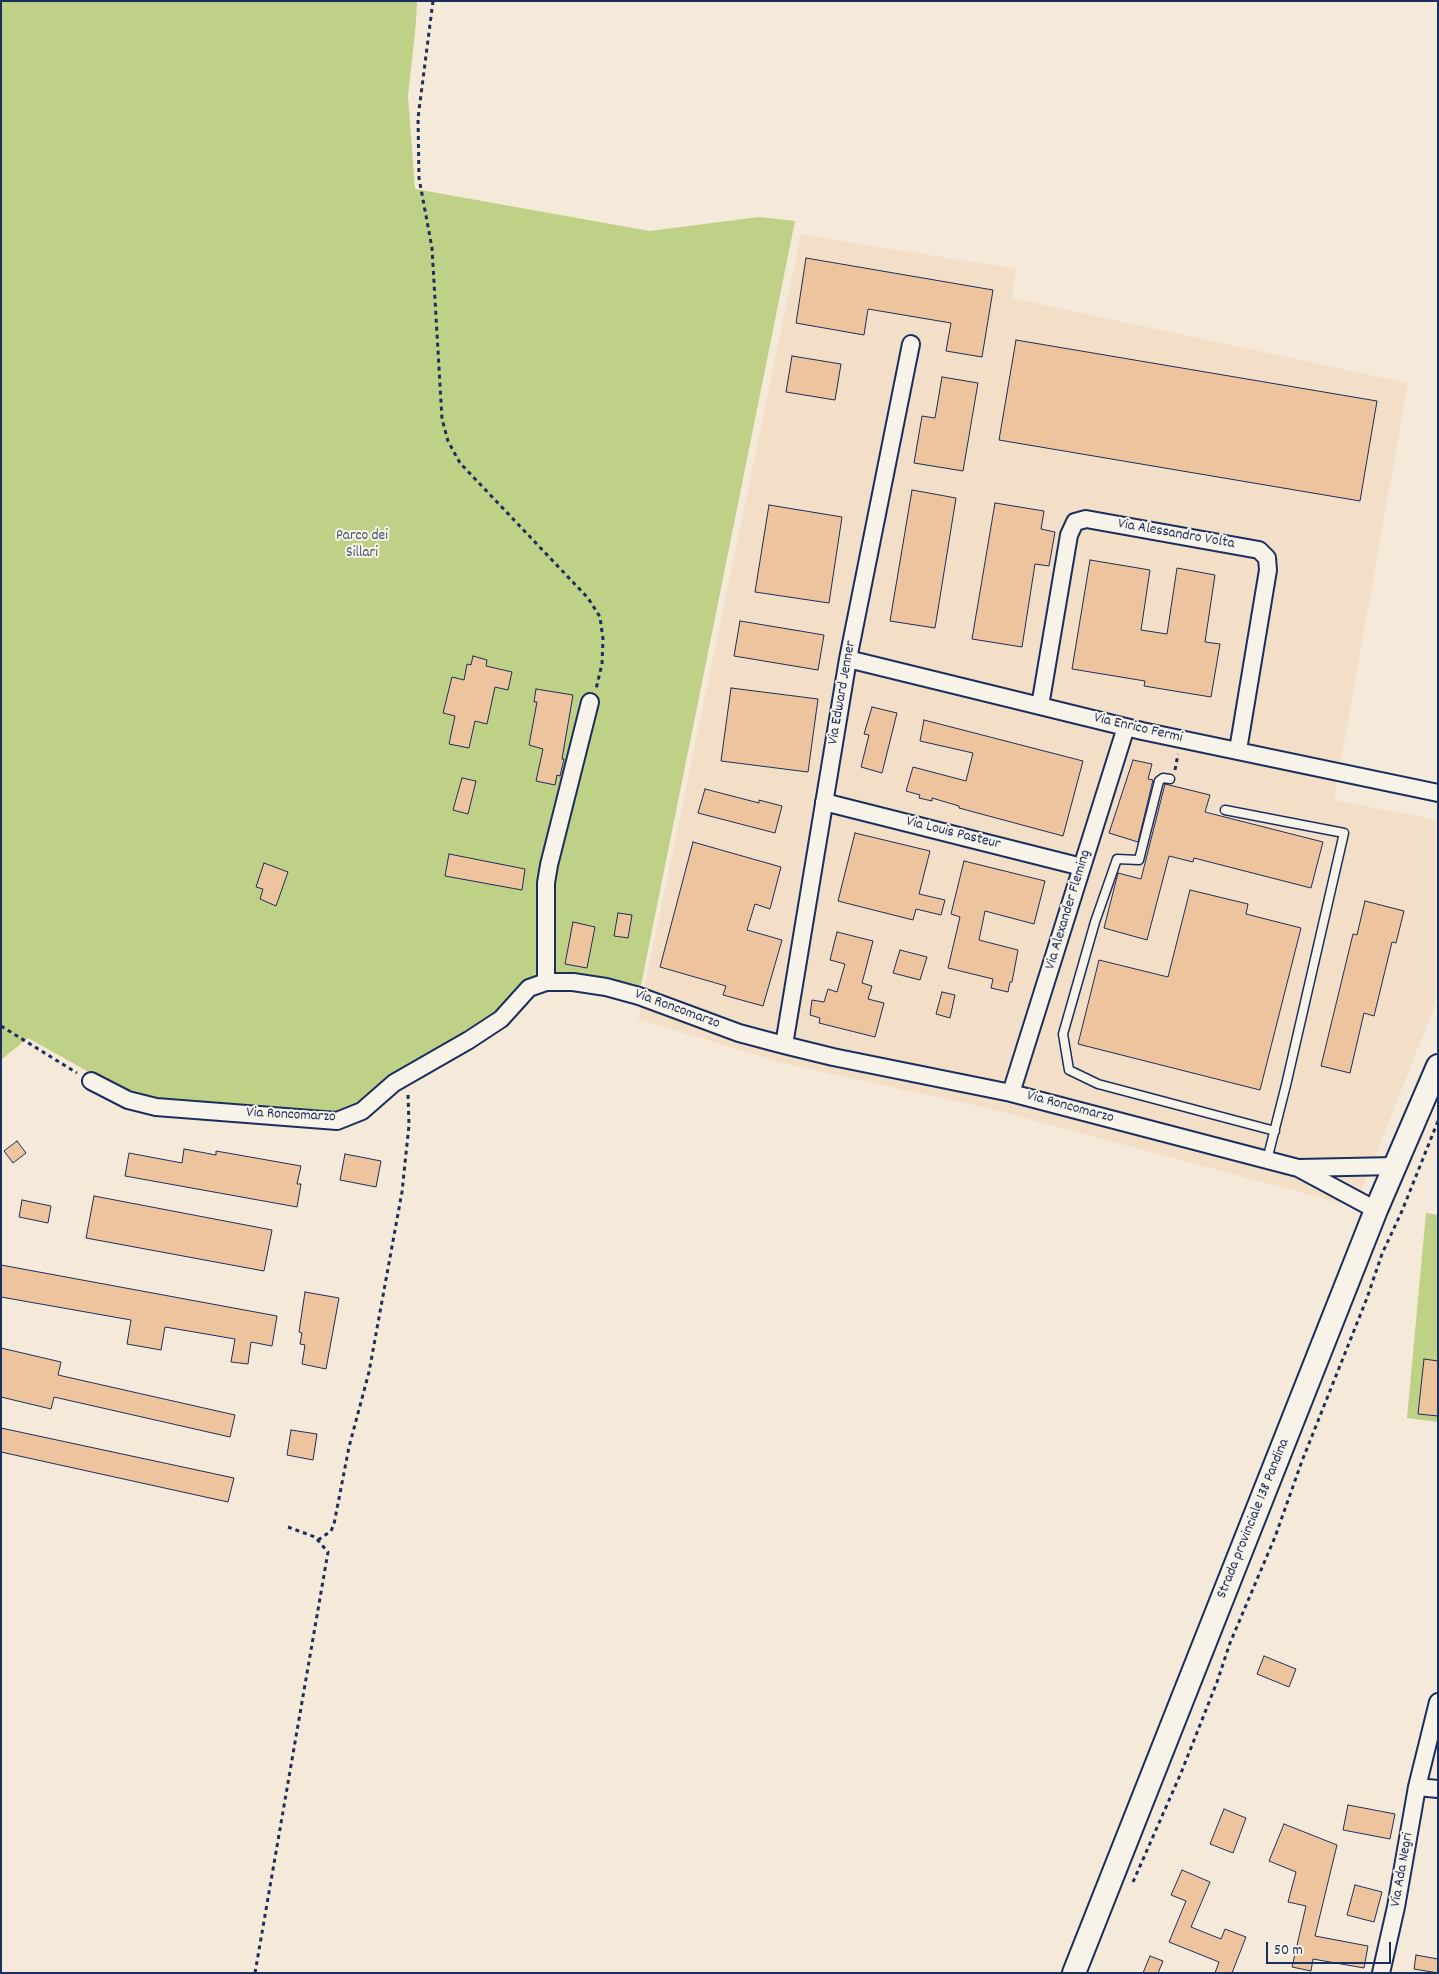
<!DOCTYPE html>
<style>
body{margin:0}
#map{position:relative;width:1439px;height:1974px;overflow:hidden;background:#f5ead9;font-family:Dekko,sans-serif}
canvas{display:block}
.frame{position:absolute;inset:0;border:2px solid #1b2f5e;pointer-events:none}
.scale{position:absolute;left:1266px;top:1942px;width:125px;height:22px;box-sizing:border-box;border:2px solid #1b2f5e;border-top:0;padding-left:6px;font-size:15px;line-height:18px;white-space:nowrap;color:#1b2f5e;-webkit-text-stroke:4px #f7f3e8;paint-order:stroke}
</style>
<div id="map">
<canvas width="1439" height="1974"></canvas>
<div class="frame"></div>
<div class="scale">50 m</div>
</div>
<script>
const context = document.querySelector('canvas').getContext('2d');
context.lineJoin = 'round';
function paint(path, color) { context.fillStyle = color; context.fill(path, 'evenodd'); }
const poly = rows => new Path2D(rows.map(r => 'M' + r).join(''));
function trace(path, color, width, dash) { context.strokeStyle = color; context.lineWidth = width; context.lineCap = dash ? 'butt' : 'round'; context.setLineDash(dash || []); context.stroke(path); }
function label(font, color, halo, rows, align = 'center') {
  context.font = font + ' Dekko,sans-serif'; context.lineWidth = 4; context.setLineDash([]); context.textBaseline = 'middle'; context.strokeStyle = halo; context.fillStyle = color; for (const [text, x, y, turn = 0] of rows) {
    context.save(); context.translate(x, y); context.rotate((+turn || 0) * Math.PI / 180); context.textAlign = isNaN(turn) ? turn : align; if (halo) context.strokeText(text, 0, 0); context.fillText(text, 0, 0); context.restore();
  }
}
paint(poly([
 [801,234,1016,269,1012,298,1408,383,1334,800,1438,820,1438,997,1355,1207,987,1108,782,1063,638,1019]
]), '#f3dfc7');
paint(poly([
 [1,1,417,1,416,23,408,96,415,189,650,231,759,217,795,221,640,990,548,975,497,1014,359,1105,337,1116,158,1102,130,1095,28,1038,1,1060],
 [1426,1213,1438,1215,1438,1422,1407,1418]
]), '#bfd186');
const building = poly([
 [806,258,993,290,982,357,946,351,951,323,868,309,864,335,796,323,806,258],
 [1016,340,1377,401,1360,501,999,440,1016,340],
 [792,356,841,364,835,400,786,392,792,356],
 [942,377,978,383,963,471,914,463,922,416,935,418,942,377],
 [912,490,956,498,935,628,890,621,912,490],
 [995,503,1044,511,1041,529,1055,532,1049,566,1035,564,1022,647,972,639,995,503],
 [769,505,842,517,829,603,755,592,769,505],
 [1090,560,1150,570,1141,630,1167,634,1177,568,1215,575,1205,642,1220,644,1211,697,1144,686,1145,681,1072,669,1090,560],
 [740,621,824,635,818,670,734,656,740,621],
 [473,656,487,660,486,666,512,672,508,690,495,687,487,724,475,721,469,748,449,744,455,716,443,713,452,677,464,680,467,664,471,665,473,656],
 [731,688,818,699,808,772,721,761,731,688],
 [536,689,573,695,562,759,564,759,560,776,557,775,555,785,536,781,543,749,529,745,537,702,534,702,536,689],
 [872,707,897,713,882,773,861,767,869,735,864,734,872,707],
 [924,720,1083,761,1063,836,959,808,959,806,932,798,932,801,919,798,920,795,906,791,913,767,966,781,973,753,920,741,924,720],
 [1133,760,1152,764,1148,779,1153,780,1138,842,1109,833,1133,760],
 [462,778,476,781,468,814,453,810,462,778],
 [1165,784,1210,795,1205,812,1323,842,1311,888,1194,858,1193,862,1169,856,1147,940,1104,928,1118,873,1141,879,1165,784],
 [705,789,759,803,759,800,782,806,775,833,698,813,705,789],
 [855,833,930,851,919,894,945,900,941,915,916,909,913,920,838,901,855,833],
 [693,842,781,867,770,909,755,904,747,930,782,940,763,1006,723,995,726,986,660,967,693,842],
 [449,854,525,869,522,890,445,876,449,854],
 [964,861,1045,881,1034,924,985,911,979,940,1018,950,1012,982,1010,982,1008,992,991,988,993,979,948,968,960,917,951,914,964,861],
 [264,863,288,872,276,906,260,899,263,889,256,887,264,863],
 [1190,890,1248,904,1246,914,1301,928,1260,1090,1078,1044,1099,960,1168,977,1190,890],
 [1365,901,1404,911,1396,943,1392,942,1374,1016,1364,1013,1350,1073,1321,1066,1353,934,1357,935,1365,901],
 [618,913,632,915,628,938,614,936,618,913],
 [573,922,595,927,587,968,565,964,573,922],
 [837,932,873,941,862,983,872,986,868,999,884,1003,875,1037,819,1023,820,1018,810,1015,812,1000,824,1002,828,989,837,992,845,964,830,960,837,932],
 [900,950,927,957,920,980,893,973,900,950],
 [942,992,955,995,950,1018,936,1014,942,992],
 [17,1141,26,1153,13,1163,4,1151,17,1141],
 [184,1149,216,1155,216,1151,301,1166,297,1184,301,1184,297,1207,125,1176,129,1153,182,1163,184,1149],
 [345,1154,381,1161,376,1187,340,1180,345,1154],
 [94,1196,272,1230,264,1271,86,1238,94,1196],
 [22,1200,51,1206,48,1223,19,1217,22,1200],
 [1,1265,277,1316,272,1346,251,1342,248,1364,231,1362,235,1339,165,1327,161,1350,127,1344,131,1320,1,1297,1,1265],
 [305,1292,339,1298,326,1369,302,1364,305,1345,300,1344,302,1333,299,1332,305,1292],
 [1,1348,61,1362,58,1375,235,1415,230,1437,54,1397,51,1409,1,1397,1,1348],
 [1424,1359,1438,1361,1438,1416,1418,1414,1424,1359],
 [1,1428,234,1478,228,1502,1,1452,1,1428],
 [291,1430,317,1434,313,1460,287,1455,291,1430],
 [1264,1656,1296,1669,1289,1687,1257,1674,1264,1656],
 [1348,1805,1395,1814,1390,1839,1343,1830,1348,1805],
 [1224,1809,1246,1818,1233,1853,1210,1844,1224,1809],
 [1284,1824,1337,1845,1315,1936,1368,1946,1364,1968,1313,1959,1311,1971,1292,1967,1306,1906,1288,1902,1296,1872,1269,1861,1284,1824],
 [1182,1870,1210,1882,1191,1927,1221,1939,1225,1929,1246,1937,1232,1973,1215,1973,1219,1962,1169,1942,1186,1901,1171,1895,1182,1870],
 [1355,1885,1382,1892,1374,1922,1347,1915,1355,1885],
 [1416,1955,1438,1959,1438,1973,1414,1969,1416,1955],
 [1150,1956,1163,1961,1158,1973,1143,1973,1150,1956]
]);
paint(building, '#eec49e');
trace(building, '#1b2f5e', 1);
const lane = poly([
 [1170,779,1163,778,1159,781,1139,860,1117,859,1095,922,1063,1034,1069,1070,1098,1084,1275,1131],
 [1225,810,1344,833,1286,1085,1267,1160]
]);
const street = poly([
 [848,659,1142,731,1438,793],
 [1040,706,1069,535,1075,522,1086,519,1259,550,1267,558,1268,570,1238,750],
 [824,802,1082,867],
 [546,982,546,883,549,865,590,702],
 [784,1045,848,659,911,344],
 [91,1081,128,1100,156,1107,337,1121,362,1111,394,1083,469,1040,501,1019,529,988,546,982,573,982,606,987,639,996,739,1033,784,1045,833,1057,1011,1093,1298,1168,1376,1210],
 [1011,1093,1126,727],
 [1299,1168,1395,1166],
 [1417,1787,1438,1702],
 [1381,1973,1396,1907,1417,1787,1438,1789]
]);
const secondary = poly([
 [1074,1973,1376,1210,1438,1066]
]);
trace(lane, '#1b2f5e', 11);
trace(street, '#1b2f5e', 20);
trace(secondary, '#1b2f5e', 26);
trace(poly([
 [433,1,418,118,419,178,432,248,442,419,448,441,460,463,588,598,600,617,603,639,602,664,596,689],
 [1175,770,1178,754],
 [1,1026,77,1073],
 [318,1540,331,1531,334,1524,349,1447,369,1372,402,1192,409,1125,408,1094],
 [1133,1882,1181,1773,1217,1682,1230,1643,1275,1537,1302,1461,1367,1298,1382,1254,1402,1211,1438,1121],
 [255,1973,328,1552,315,1537,288,1527]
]), '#1b2f5e', 3, [4, 4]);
trace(lane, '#f7f3e8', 8);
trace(street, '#f7f3e8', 16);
trace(secondary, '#f7f3e8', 22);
label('15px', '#1b2f5e', '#f7f3e8', [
 ["Via Alessandro Volta",1176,535,10],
 ["Via Edward Jenner",843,693,-80],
 ["Via Enrico Fermi",1138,729,13],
 ["Via Louis Pasteur",953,834,14],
 ["Via Alexander Fleming",1069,910,-73],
 ["Via Roncomarzo",677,1010,20],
 ["Via Roncomarzo",1070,1108,15],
 ["Via Roncomarzo",291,1116,3],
 ["Strada provinciale 138 Pandina",1254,1519,-68],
 ["Via Ada Negri",1403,1870,-80]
]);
label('15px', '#445868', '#f7f3e8', [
 ["Parco dei",362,537],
 ["Sillari",362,554]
]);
</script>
